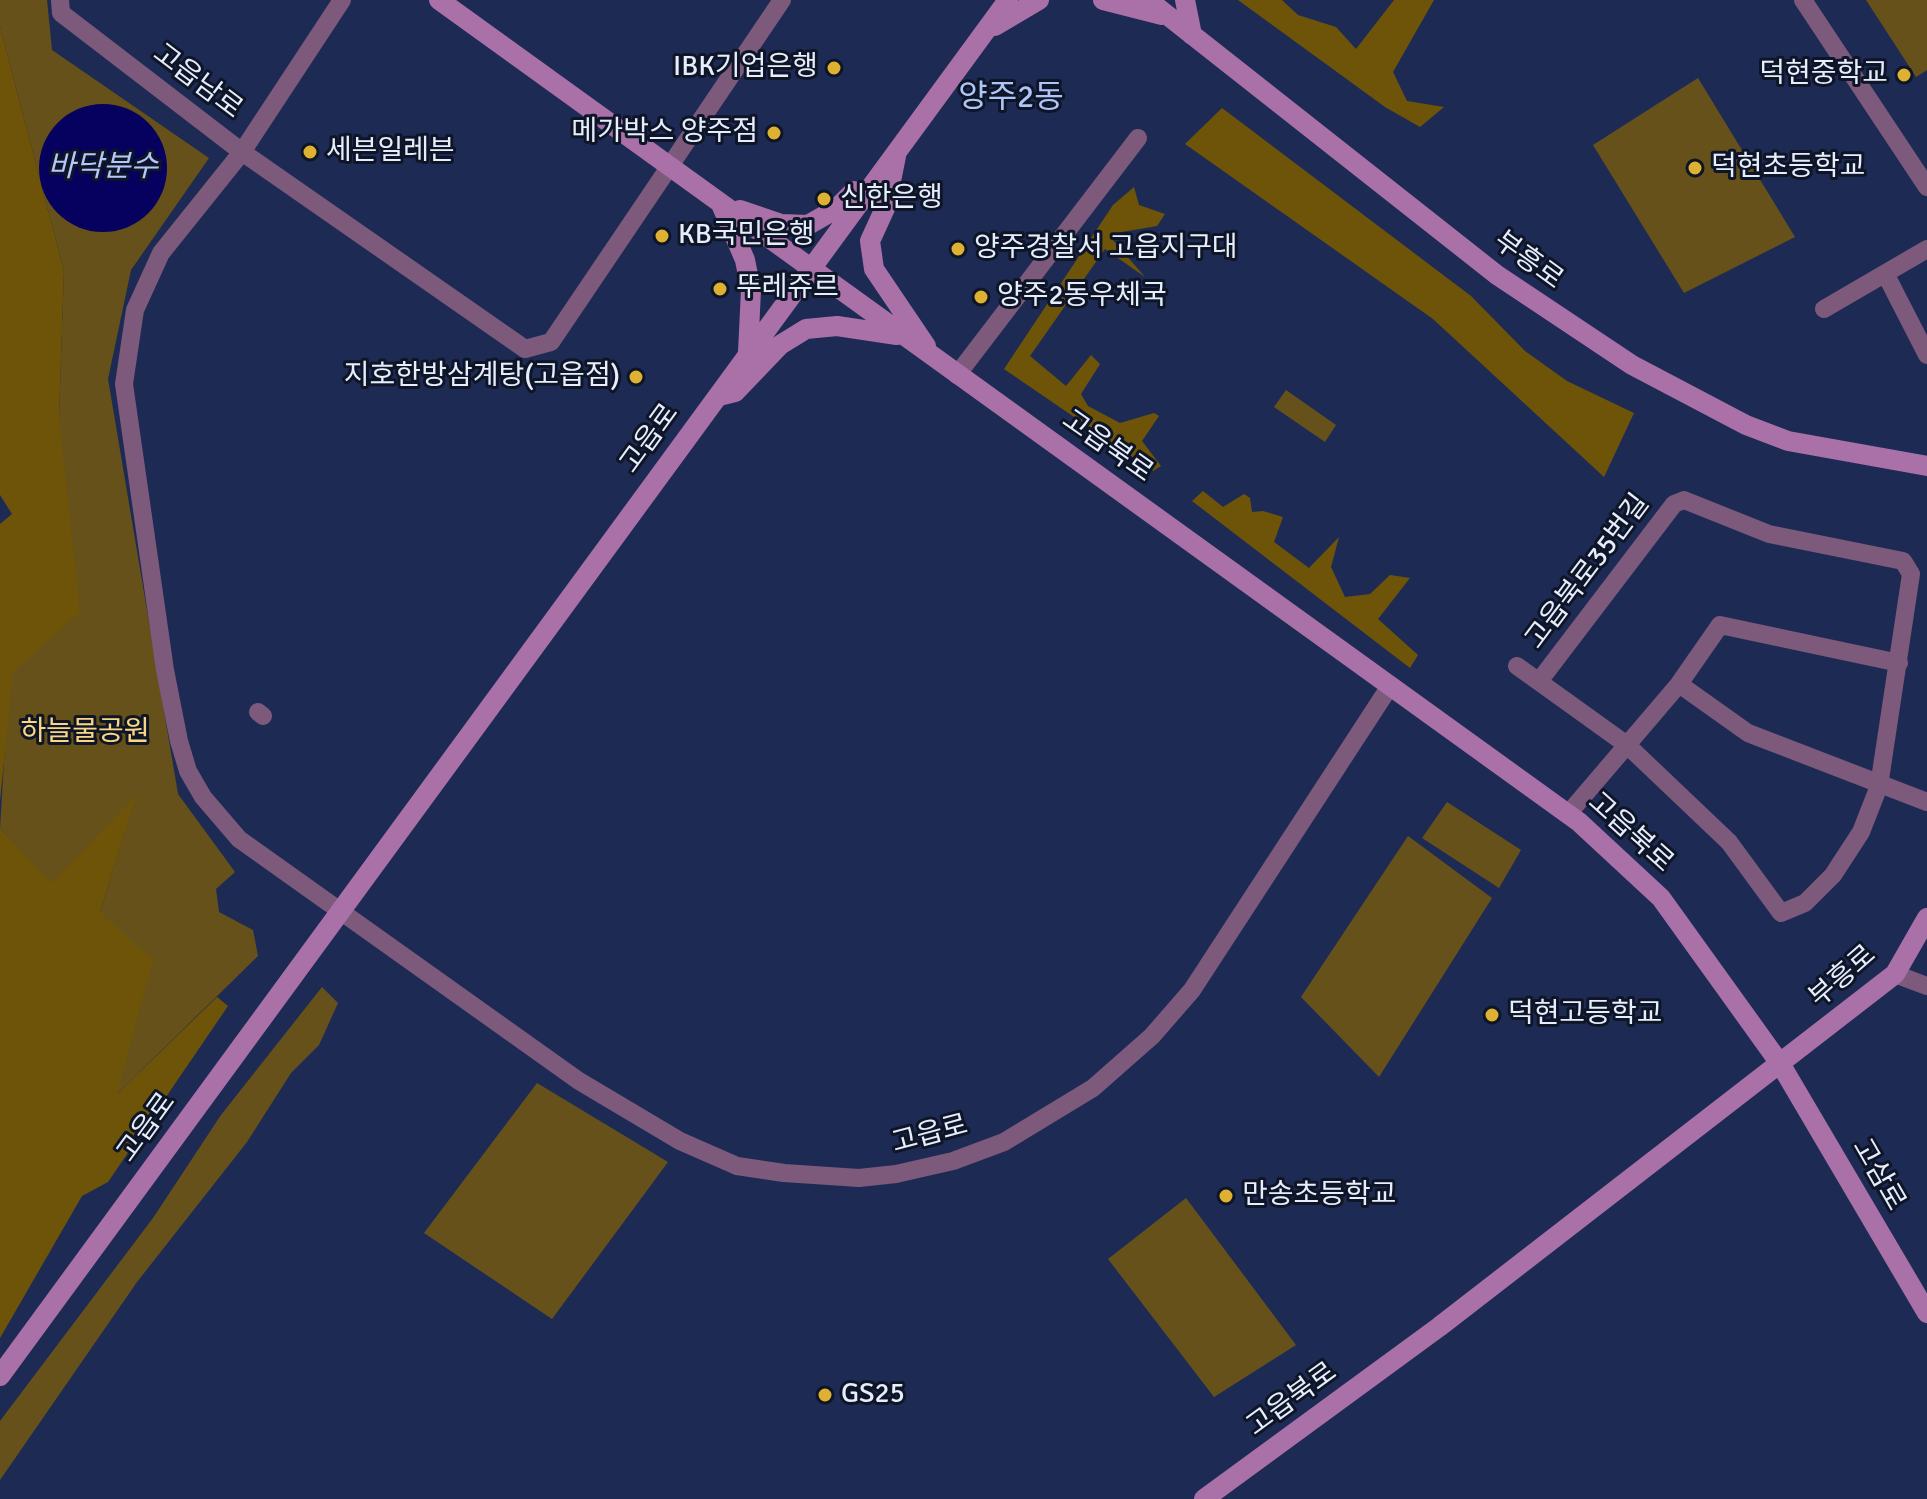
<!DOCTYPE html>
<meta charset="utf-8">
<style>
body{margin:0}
canvas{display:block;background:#1d2b54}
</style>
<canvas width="1927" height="1499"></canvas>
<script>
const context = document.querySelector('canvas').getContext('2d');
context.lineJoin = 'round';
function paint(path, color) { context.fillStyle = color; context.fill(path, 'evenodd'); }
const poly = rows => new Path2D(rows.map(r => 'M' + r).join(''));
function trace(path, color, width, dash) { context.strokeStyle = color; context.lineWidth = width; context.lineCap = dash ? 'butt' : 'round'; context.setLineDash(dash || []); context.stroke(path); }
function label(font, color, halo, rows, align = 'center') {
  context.font = font + ' Signika,"Noto Sans KR",sans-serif'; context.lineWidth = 6; context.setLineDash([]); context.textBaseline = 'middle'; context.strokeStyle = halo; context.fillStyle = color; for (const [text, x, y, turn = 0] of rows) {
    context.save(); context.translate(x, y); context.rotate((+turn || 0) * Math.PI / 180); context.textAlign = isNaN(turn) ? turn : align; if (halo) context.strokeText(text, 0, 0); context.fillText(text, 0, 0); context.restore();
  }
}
paint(poly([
 [0,0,47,0,52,50,209,158,131,270,108,379,178,794,235,872,216,889,219,912,253,930,258,956,116,1095,100,912,136,796,52,884,0,828,9,678,59,417,64,271,0,27],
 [1866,0,1927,0,1927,70,1916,77],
 [1698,78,1795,237,1684,293,1593,145],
 [1286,390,1336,425,1325,442,1274,407],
 [1447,802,1521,850,1499,888,1422,838],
 [1408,836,1492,898,1379,1077,1301,997],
 [322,987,338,1003,319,1045,291,1073,247,1142,137,1282,0,1480,0,1421,153,1218,221,1115],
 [537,1083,668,1162,552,1319,424,1233],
 [1186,1198,1296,1345,1214,1397,1108,1259]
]), '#66511a');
paint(poly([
 [1238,0,1282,0,1298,15,1336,27,1356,49,1394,0,1434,0,1393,72,1407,101,1444,107,1420,127,1385,107],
 [0,27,64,271,59,417,80,612,13,672,0,801,0,524,12,514,0,495],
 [1222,108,1471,296,1525,351,1567,381,1634,413,1604,477,1433,319,1185,144],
 [1134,187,1139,205,1165,214,1157,226,1122,232,1113,240,1145,277,1105,249,1030,356,1066,386,1091,355,1100,364,1081,394,1088,406,1120,423,1154,413,1159,416,1142,441,1161,466,1153,471,1004,369,1113,205],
 [1203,491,1223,507,1244,494,1250,498,1252,512,1263,511,1283,517,1274,542,1309,568,1339,537,1331,567,1345,597,1370,594,1390,575,1410,578,1378,619,1418,655,1410,668,1192,501],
 [137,794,100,912,153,960,117,1094,217,997,228,1006,108,1182,82,1196,0,1338,0,828,52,883]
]), '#6d5409');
paint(poly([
 '39 168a64 64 0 1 1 128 0a64 64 0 1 1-128 0Z'
]), '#06005e');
trace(poly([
 [60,0,61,13,242,152,525,349,551,342,782,0],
 [342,0,242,152,161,253,135,310,124,384,165,670,179,741,188,771,203,797,239,839,579,1081,680,1141,737,1166,784,1173,859,1178,896,1174,953,1161,1004,1142,1093,1088,1152,1036,1192,990,1390,686],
 [1803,0,1927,187],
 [1886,275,1927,355],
 [1824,309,1927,249],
 [957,375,1138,138],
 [1517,666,1627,745,1679,684,1720,625,1899,663],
 [1540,680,1674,504,1684,500,1769,534,1903,561,1911,574,1879,786,1861,832,1833,875,1805,903,1781,913,1729,842,1627,745,1568,814],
 [1679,684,1748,733,1927,802],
 [258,712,263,716],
 [1895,974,1927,986]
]), '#7d597b', 18);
trace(poly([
 [439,0,1579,822,1661,898,1781,1065,1927,1313],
 [1103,0,1162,15],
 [1148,0,1497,275,1632,365,1746,425,1788,441,1927,466],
 [1185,0,1192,35],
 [995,26,1039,0],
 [896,156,886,206,870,241,874,269,926,346],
 [721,204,745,260,751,290,748,352],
 [740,210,781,224,808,225,836,209,854,191],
 [719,396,735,392,780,345,806,329,837,326,897,335],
 [0,1376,1008,0],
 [1204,1499,1439,1327,1895,974,1927,918]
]), '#a971a7', 20);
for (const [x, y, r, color] of [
 [834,68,8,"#deb133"],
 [1904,75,8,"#deb133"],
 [774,133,8,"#deb133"],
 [310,152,8,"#deb133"],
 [1695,168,8,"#deb133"],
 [824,199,8,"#deb133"],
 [662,236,8,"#deb133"],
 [958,249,8,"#deb133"],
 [720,289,8,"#deb133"],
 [981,297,8,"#deb133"],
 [636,377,8,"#deb133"],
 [1492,1015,8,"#deb133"],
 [1226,1196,8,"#deb133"],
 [825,1395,8,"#deb133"]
]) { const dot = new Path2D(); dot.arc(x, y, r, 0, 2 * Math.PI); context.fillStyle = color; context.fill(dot); trace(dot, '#0e1527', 3); }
label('28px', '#e6edfd', '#0e1527', [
 ["IBK기업은행",818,68,"right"],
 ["덕현중학교",1888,75,"right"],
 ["메가박스 양주점",758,133,"right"],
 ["세븐일레븐",326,152],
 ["덕현초등학교",1711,168],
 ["신한은행",840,199],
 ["KB국민은행",678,236],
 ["양주경찰서 고읍지구대",974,249],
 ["뚜레쥬르",736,289],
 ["양주2동우체국",997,297],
 ["지호한방삼계탕(고읍점)",620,377,"right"],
 ["덕현고등학교",1508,1015],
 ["만송초등학교",1242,1196],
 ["GS25",841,1395]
], 'left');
label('28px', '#e6edfd', '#0e1527', [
 ["고읍남로",197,82,37],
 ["부흥로",1528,261,36],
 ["고읍로",650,439,-54],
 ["고읍북로",1107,447,35],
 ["고읍북로35번길",1588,572,-53],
 ["고읍북로",1630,833,42],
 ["부흥로",1843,977,-41],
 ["고읍로",147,1128,-54],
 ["고읍로",930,1135,-15],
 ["고삼로",1878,1175,60],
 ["고읍북로",1292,1400,-36]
]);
label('28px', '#f8d684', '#0e1527', [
 ["하늘물공원",85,733]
]);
label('italic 30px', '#b4c7f8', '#0e1527', [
 ["바닥분수",103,168]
]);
label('32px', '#afc4f8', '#0e1527', [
 ["양주2동",1011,99]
]);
</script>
